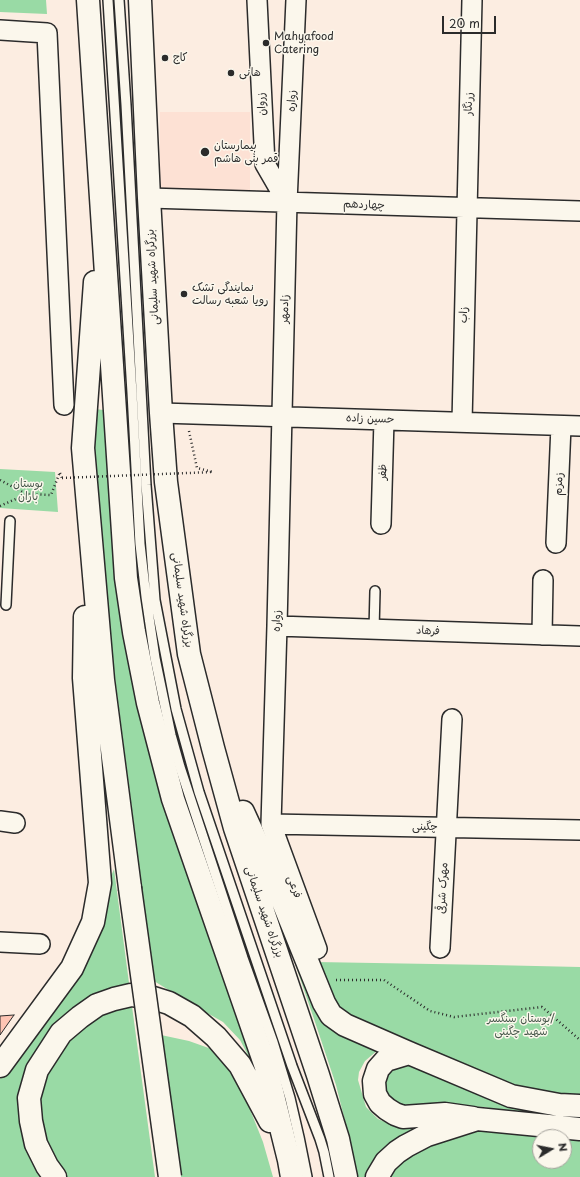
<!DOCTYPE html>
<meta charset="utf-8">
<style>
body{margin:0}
#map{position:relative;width:580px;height:1177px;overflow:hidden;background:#fcede1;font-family:"Playpen Sans",sans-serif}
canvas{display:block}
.north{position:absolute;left:532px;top:1129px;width:40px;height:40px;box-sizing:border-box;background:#fbf7ec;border:1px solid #a8a59f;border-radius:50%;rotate:80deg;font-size:11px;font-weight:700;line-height:16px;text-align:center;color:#2b2b2b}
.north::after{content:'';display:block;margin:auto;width:14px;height:18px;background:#2b2b2b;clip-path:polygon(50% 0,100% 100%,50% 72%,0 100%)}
.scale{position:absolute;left:442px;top:16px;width:54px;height:18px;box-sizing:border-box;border:2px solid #2b2b2b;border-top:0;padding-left:5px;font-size:12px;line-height:14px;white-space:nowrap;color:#2b2b2b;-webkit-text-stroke:3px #fbf7ec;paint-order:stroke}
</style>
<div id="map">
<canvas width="580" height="1177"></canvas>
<div class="north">N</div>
<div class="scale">20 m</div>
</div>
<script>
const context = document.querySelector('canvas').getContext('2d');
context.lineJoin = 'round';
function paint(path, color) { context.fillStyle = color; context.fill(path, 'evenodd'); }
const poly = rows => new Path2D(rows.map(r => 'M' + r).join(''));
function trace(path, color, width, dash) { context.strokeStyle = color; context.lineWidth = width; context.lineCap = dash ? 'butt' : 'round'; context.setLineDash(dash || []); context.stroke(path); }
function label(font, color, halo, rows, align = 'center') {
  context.font = font + ' "Playpen Sans","Playpen Sans Arabic",sans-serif'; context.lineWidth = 3; context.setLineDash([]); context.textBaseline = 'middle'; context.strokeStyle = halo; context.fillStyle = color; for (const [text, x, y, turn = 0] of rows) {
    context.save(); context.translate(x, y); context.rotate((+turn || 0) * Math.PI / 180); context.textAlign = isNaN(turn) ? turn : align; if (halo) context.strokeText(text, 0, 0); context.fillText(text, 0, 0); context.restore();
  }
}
paint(poly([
 [160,112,250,112,250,193,160,193]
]), '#fde1d4');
paint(poly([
 [0,0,46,0,47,14,0,12],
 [94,409,104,410,112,534,117,583,261,1080,240,1040,223,1022,193,1005,154,981,103,585,95,465],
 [0,469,55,472,58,512,0,508],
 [114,869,129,983,96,998,34,1059,45,1177,0,1177,0,1079,61,996],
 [267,882,317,1007,379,1049,365,1061,359,1072,358,1080,366,1107,378,1119,390,1124,406,1126,420,1126,410,1138,368,1177,356,1177,350,1141,336,1085,315,1022],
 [316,962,491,965,580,967,580,1097,519,1089,340,1014],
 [131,999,155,1177,65,1177,43,1142,36,1102,55,1052,89,1022],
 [161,1035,189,1041,217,1051,233,1073,241,1087,263,1142,273,1177,181,1177],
 [408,1061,580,1115,580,1121,531,1116,484,1107,454,1106,417,1109,388,1103,380,1078,384,1070],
 [470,1131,580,1138,580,1177,383,1177,416,1148],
 [540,1137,564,1137,564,1161,540,1161]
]), '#99daa5');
const building = poly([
 [14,1015,0,1035,0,1016,14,1015]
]);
paint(building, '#fec5b4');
trace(building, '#2b2b2b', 1);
const lane = poly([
 [108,0,132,393,140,544,146,597,155,658,171,735,180,767,243,958,273,1042,290,1098,299,1137,307,1177],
 [119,0,126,105,146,485,155,600,176,709,199,792,292,1066,320,1139,324,1152,329,1177],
 [6,605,10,521],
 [374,630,375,591]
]);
const street = poly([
 [257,0,265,164,287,202],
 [296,0,287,202,277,626,271,824,317,949],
 [0,30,47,33,64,405],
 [149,198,580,211],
 [161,413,580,426],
 [462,422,472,0],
 [381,524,384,420],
 [556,543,561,426],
 [277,626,580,636],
 [542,635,543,580],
 [0,821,15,823],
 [271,824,580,830],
 [0,942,40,944],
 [440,948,452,719]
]);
const highway = poly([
 [88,0,126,578,134,632,148,703,173,799,266,1067,289,1160,292,1177],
 [140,0,149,198,161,413,166,482,189,654,213,748,235,828,318,1075,338,1139,346,1177],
 [95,282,83,448,103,680,130,888],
 [243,812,275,882,324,1003,331,1015,345,1025,409,1053,511,1096,559,1105,580,1106],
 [409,1053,386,1060,378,1069,374,1081,375,1094,380,1103,387,1109,395,1114,403,1117,445,1114,473,1118],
 [0,1066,72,968,93,922,100,883,84,678,85,617],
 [55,1177,47,1166,36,1144,31,1121,29,1098,37,1070,61,1033,80,1017,97,1005,114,999,131,995,150,997,169,1003,192,1016,216,1037,240,1065,270,1121],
 [377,1177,386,1162,397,1152,406,1146,427,1135,477,1119,580,1129]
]);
trace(lane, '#2b2b2b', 12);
trace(street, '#2b2b2b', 22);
trace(highway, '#2b2b2b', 25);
trace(poly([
 [189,431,197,468,213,472],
 [60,473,62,478],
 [0,480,26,494,51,495,60,472],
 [0,506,27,494],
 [336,980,384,980,430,1011,454,1017,542,1007,580,1040]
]), '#2b2b2b', 2.5, [1, 3]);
trace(lane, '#fbf7ec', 9);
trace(street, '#fbf7ec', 19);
trace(highway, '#fbf7ec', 22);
const highwayBridge = poly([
 [130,888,170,1177]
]);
trace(highwayBridge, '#2b2b2b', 25, []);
trace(poly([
 [62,478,213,472]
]), '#2b2b2b', 2.5, [1, 3]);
trace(highwayBridge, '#fbf7ec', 22);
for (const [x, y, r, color] of [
 [266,43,4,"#2b2b2b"],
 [165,58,4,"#2b2b2b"],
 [231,73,4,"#2b2b2b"],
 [205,152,5,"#2b2b2b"],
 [184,294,4,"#2b2b2b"]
]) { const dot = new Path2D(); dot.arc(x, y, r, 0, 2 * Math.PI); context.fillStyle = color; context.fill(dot); trace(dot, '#fbf7ec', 1.5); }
label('11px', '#2b2b2b', '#fbf7ec', [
 ["Mahyafood",274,37],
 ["Catering",274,50],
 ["کاج",173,58],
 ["هانی",239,73],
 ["بیمارستان",214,146],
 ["قمر بنی هاشم",214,159],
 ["نمایندگی تشک",192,288],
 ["رویا شعبه رسالت",192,301]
], 'left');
label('11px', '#2b2b2b', '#fbf7ec', [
 ["زواره",292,101,-88],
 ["زروان",262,104,-93],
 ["زرنگار",469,104,-88],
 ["چهاردهم",364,205,2],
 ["بزرگراه شهید سلیمانی",153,277,-93],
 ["زادمهر",285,309,-89],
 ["زاب",464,315,-89],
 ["حسین زاده",370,419,2],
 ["ظفر",383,472,-88],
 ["زمزم",559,484,-87],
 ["بزرگراه شهید سلیمانی",182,600,82],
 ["زواره",277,621,-89],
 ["فرهاد",428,631,2],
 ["چگینی",425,827,1],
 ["فرعی",294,887,70],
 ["مهرک شرقی",443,888,-87],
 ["بزرگراه شهید سلیمانی",264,912,71]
]);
label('11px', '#46574a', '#fbf7ec', [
 ["بوستان",28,484],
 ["باران",28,497],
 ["بوستان سنگسر/",521,1019],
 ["شهید چگینی",521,1032]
]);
</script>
